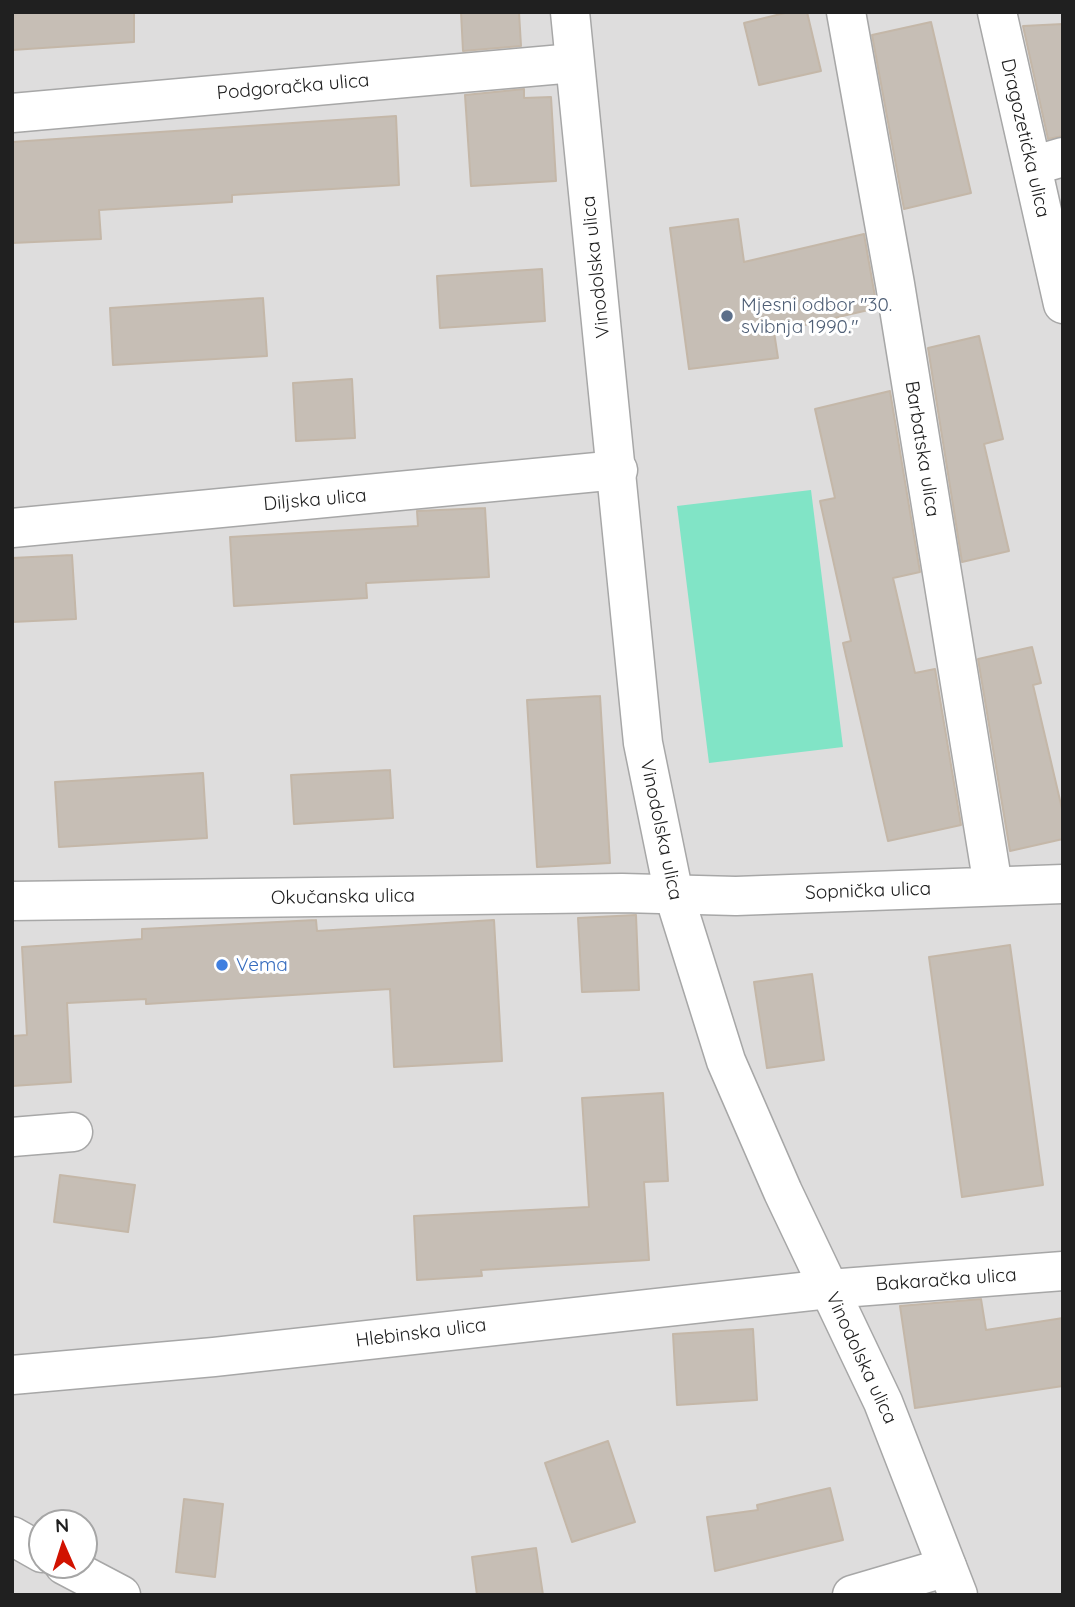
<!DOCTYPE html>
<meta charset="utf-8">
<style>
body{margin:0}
#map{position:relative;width:1075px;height:1607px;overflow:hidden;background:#f1efe6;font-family:Quicksand,sans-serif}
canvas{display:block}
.frame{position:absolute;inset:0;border:14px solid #202020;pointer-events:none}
.north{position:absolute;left:28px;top:1509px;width:70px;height:70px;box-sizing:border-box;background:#fff;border:2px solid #a6a6a6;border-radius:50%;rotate:357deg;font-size:19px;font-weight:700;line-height:28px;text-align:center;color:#202020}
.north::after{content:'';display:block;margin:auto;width:24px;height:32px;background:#d11200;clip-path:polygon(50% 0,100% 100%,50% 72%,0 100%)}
</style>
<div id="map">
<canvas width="1075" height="1607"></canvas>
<div class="frame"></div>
<div class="north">N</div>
</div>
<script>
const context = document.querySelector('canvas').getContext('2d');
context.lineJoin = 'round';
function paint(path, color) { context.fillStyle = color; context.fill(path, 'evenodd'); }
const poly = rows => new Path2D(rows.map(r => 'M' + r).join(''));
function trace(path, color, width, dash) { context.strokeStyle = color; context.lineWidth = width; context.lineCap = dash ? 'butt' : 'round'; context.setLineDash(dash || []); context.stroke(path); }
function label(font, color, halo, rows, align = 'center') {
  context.font = font + ' Quicksand,sans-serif'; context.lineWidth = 6; context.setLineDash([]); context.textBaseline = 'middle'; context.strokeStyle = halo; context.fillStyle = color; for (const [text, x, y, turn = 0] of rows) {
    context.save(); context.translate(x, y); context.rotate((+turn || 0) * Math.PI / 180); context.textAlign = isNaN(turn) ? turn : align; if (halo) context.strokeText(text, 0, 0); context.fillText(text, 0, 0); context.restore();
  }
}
paint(poly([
 [12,12,1063,12,1063,1595,12,1595],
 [42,1523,84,1523,84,1565,42,1565]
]), '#dedddd');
paint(poly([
 [811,490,843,747,709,763,677,506]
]), '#81e4c6');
const building = poly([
 [12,12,134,12,134,42,12,50,12,12],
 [461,12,519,12,521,46,463,51,461,12],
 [789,12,807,12,821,71,759,85,744,23,789,12],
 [931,22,971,193,904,209,872,35,931,22],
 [1063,24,1063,136,1048,139,1023,26,1063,24],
 [524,89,524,98,551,97,556,181,471,186,465,95,524,89],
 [396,116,399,185,232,195,232,202,99,210,101,239,12,243,12,142,396,116],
 [738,219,744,262,864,234,877,308,774,332,778,358,689,369,670,228,738,219],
 [542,269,545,321,440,328,437,276,542,269],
 [263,298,267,356,113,365,110,308,263,298],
 [979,336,1003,439,984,444,1009,551,962,562,928,348,979,336],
 [352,379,355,438,296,441,293,383,352,379],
 [890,391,920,572,893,578,915,673,935,669,961,825,888,841,843,643,851,641,820,501,835,498,815,409,890,391],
 [485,508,489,577,366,583,367,598,234,606,230,537,418,526,417,511,485,508],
 [72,555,76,619,12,622,12,558,72,555],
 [1032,647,1041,683,1033,685,1063,813,1063,839,1010,851,978,659,1032,647],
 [600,696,610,863,537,867,527,700,600,696],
 [390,770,393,818,294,824,291,775,390,770],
 [203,773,207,838,59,847,55,782,203,773],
 [636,915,639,990,582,992,578,918,636,915],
 [316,920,317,931,494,920,502,1061,394,1067,390,989,146,1004,146,999,67,1003,71,1082,12,1086,12,1036,27,1035,22,947,142,939,142,929,316,920],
 [1010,945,1043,1185,962,1197,929,957,1010,945],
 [812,974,824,1060,767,1068,754,982,812,974],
 [663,1093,668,1181,644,1182,649,1260,481,1270,482,1276,417,1280,414,1216,589,1207,582,1098,663,1093],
 [60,1175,135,1185,128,1232,54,1222,60,1175],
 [981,1299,986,1330,1063,1318,1063,1386,915,1408,900,1306,981,1299],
 [753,1329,757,1400,677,1405,673,1334,753,1329],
 [608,1441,635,1522,572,1542,545,1463,608,1441],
 [830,1488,843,1540,715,1571,707,1517,758,1510,757,1505,830,1488],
 [184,1499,223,1504,215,1577,176,1572,184,1499],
 [536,1548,543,1595,477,1595,472,1557,536,1548]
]);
paint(building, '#c6beb5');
trace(building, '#c4b7a8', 2);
const minor = poly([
 [846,12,895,284,993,886],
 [997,12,1063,304],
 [12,113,574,63],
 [1032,166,1063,157],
 [12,528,618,470],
 [12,901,622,893,736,896,1063,884],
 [12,1137,73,1132],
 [12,1375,214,1357,829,1289,1063,1271],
 [12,1536,42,1553],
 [64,1565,121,1595],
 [852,1595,947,1567]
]);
const tertiary = poly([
 [570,12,643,743,674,895,726,1061,783,1192,883,1402,958,1595]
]);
trace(minor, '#a7a7a7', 41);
trace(tertiary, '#a7a7a7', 41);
trace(minor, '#fff', 38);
trace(tertiary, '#fff', 38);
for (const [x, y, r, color] of [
 [727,316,7,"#5c6f8a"],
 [222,965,7,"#3f7fe0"]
]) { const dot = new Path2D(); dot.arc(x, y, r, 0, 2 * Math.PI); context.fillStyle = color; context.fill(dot); trace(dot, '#fff', 2.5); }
label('19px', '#202020', '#fff', [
 ["Podgoračka ulica",293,87,-5],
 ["Dragozetićka ulica",1025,138,77],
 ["Vinodolska ulica",596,267,-96],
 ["Barbatska ulica",922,449,81],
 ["Diljska ulica",315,500,-5],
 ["Vinodolska ulica",661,830,78],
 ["Sopnička ulica",868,891,-2],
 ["Okučanska ulica",343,897,-1],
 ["Bakaračka ulica",946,1280,-4],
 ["Hlebinska ulica",421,1333,-7],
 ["Vinodolska ulica",861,1358,65]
]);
label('19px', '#4e5e75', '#fff', [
 ["Mjesni odbor \"30.",741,305],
 ["svibnja 1990.\"",741,327]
], 'left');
label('19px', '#366cbe', '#fff', [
 ["Vema",236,965]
], 'left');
</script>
